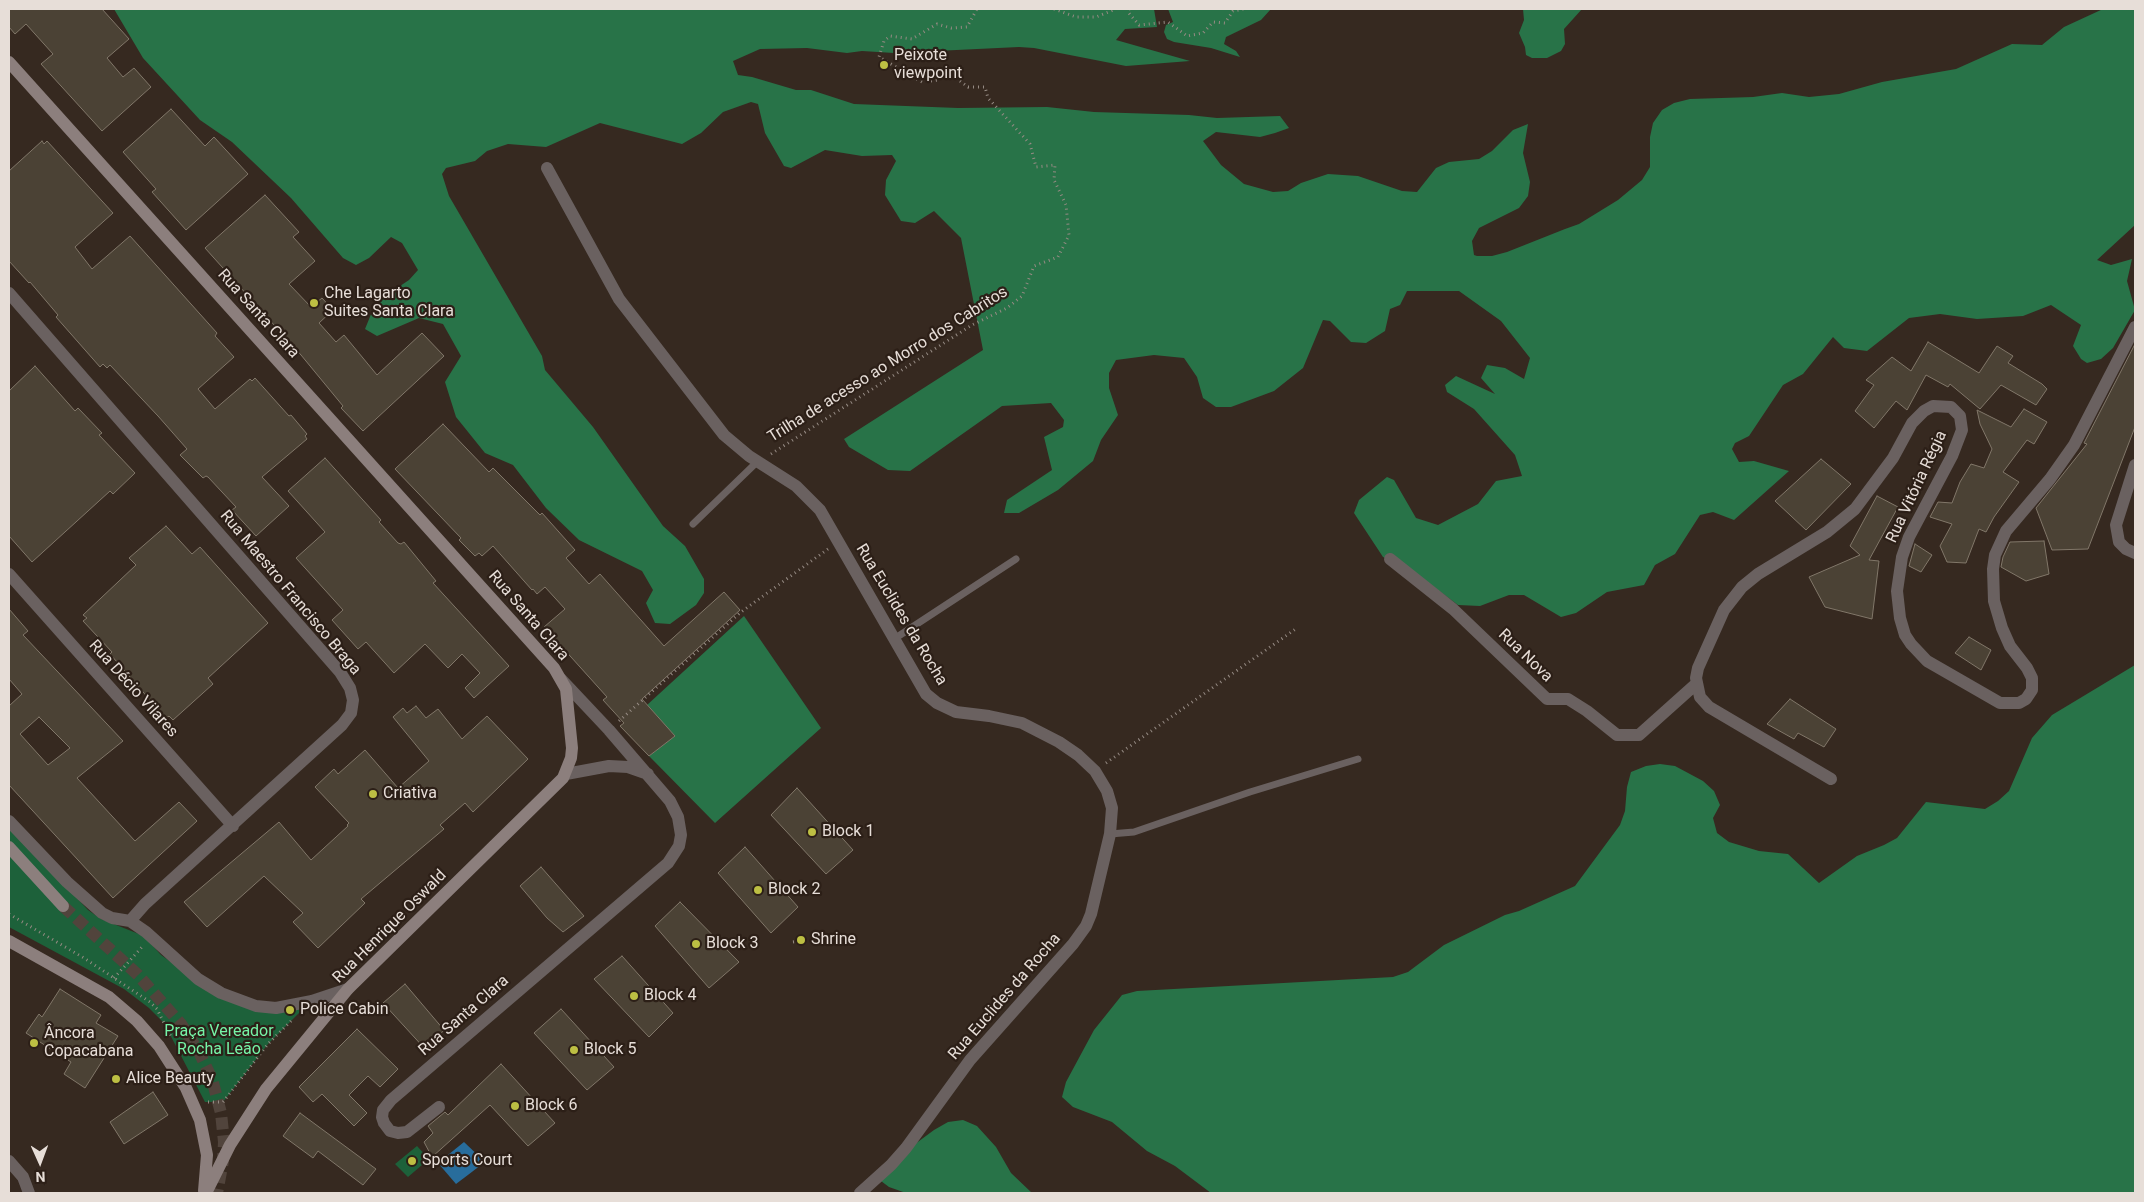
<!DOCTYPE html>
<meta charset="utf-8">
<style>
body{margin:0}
#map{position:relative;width:2144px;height:1202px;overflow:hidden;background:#362920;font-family:Roboto,sans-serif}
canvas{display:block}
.frame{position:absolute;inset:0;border:10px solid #e7ded8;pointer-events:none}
.north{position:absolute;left:15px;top:1137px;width:50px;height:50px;-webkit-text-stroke:4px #2c1f17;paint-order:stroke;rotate:178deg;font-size:14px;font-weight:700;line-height:20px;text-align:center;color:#e7ded8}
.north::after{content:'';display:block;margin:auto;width:18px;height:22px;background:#e7ded8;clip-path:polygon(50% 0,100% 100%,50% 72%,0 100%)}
</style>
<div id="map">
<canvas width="2144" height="1202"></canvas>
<div class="frame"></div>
<div class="north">N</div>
</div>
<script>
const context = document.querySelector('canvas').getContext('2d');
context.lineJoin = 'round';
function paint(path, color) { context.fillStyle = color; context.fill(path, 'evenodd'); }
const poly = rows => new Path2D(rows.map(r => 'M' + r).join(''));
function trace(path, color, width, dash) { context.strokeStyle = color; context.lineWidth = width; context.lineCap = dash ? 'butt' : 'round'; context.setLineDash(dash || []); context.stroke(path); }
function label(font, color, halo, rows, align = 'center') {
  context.font = font + ' Roboto,sans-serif'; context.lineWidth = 4.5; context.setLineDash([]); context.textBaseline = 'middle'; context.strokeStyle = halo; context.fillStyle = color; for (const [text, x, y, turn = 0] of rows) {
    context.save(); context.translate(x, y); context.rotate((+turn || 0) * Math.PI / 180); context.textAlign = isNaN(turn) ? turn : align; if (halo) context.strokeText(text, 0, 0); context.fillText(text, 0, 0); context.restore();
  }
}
paint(poly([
 [9,826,88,910,101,919,144,936,161,955,215,993,230,1001,305,1007,268,1044,223,1102,205,1102,164,1023,149,1008,124,989,9,927],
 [417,1146,429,1159,408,1177,395,1164]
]), '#1d613a');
paint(poly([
 [114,9,1154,9,1157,27,1125,29,1116,40,1190,61,1126,66,1034,48,1019,47,894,53,862,51,847,53,807,48,760,49,733,61,738,75,752,77,796,90,811,90,854,104,958,108,1047,107,1094,112,1189,115,1217,118,1280,116,1289,128,1275,133,1260,137,1216,132,1203,141,1221,165,1244,184,1273,192,1288,191,1301,183,1328,174,1358,176,1402,191,1417,192,1436,168,1449,162,1479,159,1492,151,1513,130,1528,124,1523,153,1530,182,1528,196,1519,208,1479,228,1472,241,1474,255,1477,256,1492,256,1507,252,1565,229,1579,224,1618,200,1642,180,1650,167,1650,137,1653,123,1662,110,1674,103,1690,99,1753,97,1782,93,1809,97,1839,94,1882,82,1956,69,2012,44,2042,45,2064,27,2103,9,2135,9,2135,225,2097,260,2111,265,2132,259,2127,281,2135,310,2113,348,2101,359,2087,363,2081,359,2073,346,2081,325,2051,305,2023,316,1977,319,1940,314,1909,318,1867,351,1844,348,1833,337,1803,374,1783,385,1749,436,1735,443,1732,449,1739,462,1754,461,1789,471,1734,520,1713,512,1700,515,1675,554,1655,565,1644,585,1607,592,1576,613,1561,617,1524,595,1509,595,1480,606,1458,605,1410,569,1383,557,1354,513,1359,500,1387,477,1394,480,1416,518,1438,525,1478,504,1496,481,1522,476,1515,455,1474,409,1447,392,1445,385,1456,376,1495,394,1481,378,1487,365,1505,368,1524,379,1530,358,1501,321,1459,291,1407,291,1400,305,1390,309,1385,331,1366,343,1351,342,1330,321,1323,320,1303,368,1274,391,1231,407,1216,407,1203,398,1197,377,1184,358,1154,355,1116,360,1109,373,1109,388,1118,415,1101,440,1093,461,1058,490,1019,513,1004,513,1007,500,1052,470,1044,437,1063,427,1064,420,1051,403,1002,406,910,471,888,470,849,447,844,439,983,350,961,238,934,211,915,223,901,221,885,195,886,180,896,161,892,155,862,156,825,150,791,168,784,166,765,133,758,104,751,102,723,112,701,133,682,144,600,123,546,147,508,144,487,151,475,161,446,168,442,174,449,196,542,356,545,370,593,427,663,526,685,546,704,579,704,593,696,605,670,624,655,623,646,603,653,590,642,571,579,540,546,508,513,465,485,453,456,417,445,382,461,356,443,324,419,318,377,336,365,329,376,302,409,280,418,270,402,243,391,237,369,258,356,265,343,258,291,198,232,142,200,120,143,58],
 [1168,9,1271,9,1261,20,1226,37,1224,44,1236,51,1240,57,1211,48,1174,42,1167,39,1164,32,1166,25,1173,22],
 [1523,9,1582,9,1564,29,1565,44,1561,51,1547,58,1532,58,1526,55,1525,47,1519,33,1524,20],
 [744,616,821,728,715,823,649,756,674,736,647,705],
 [2135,665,2135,1193,1211,1193,1175,1166,1147,1151,1112,1122,1073,1107,1062,1097,1066,1082,1094,1030,1122,995,1137,991,1393,977,1408,972,1444,945,1505,915,1519,911,1575,886,1620,825,1625,811,1627,787,1631,772,1646,766,1660,764,1675,766,1703,781,1714,791,1720,805,1713,818,1717,833,1729,842,1759,851,1788,854,1819,883,1857,856,1884,845,1897,838,1926,802,1985,809,1998,801,2009,791,2032,738,2052,715],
 [963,1120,977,1126,996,1147,1011,1173,1032,1193,906,1193,889,1187,877,1178,911,1147,934,1130,948,1122]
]), '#287348');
paint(poly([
 [464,1142,485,1162,456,1184,438,1163]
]), '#286d9c');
const building = poly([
 [9,9,102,9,129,39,107,58,123,77,134,68,151,87,102,131,41,64,53,54,26,24,15,34,9,27,9,9],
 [171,109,205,146,214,137,248,174,186,230,152,192,156,189,123,152,171,109],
 [42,141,44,144,47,141,113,213,75,247,92,269,130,236,217,333,215,336,234,357,198,389,215,409,250,379,252,381,255,378,289,416,291,415,307,434,305,436,307,439,262,477,289,506,256,536,232,510,236,507,208,477,206,476,203,478,180,455,187,449,158,416,110,365,107,368,103,364,100,367,56,317,58,315,30,282,29,283,9,261,9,171,42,141],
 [265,195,299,232,293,237,315,261,289,284,311,307,322,298,333,310,319,323,336,342,344,335,377,375,422,333,444,356,363,431,341,408,343,406,301,355,205,248,265,195],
 [1928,342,1979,373,1997,346,2013,356,2008,363,2042,384,2047,389,2036,405,2001,385,1980,409,1950,384,1948,387,1926,375,1907,410,1896,401,1874,428,1855,411,1874,385,1866,380,1892,357,1911,371,1928,342],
 [2135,344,2135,427,2088,549,2052,550,2036,508,2087,444,2084,443,2135,344],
 [35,366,75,411,78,408,102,433,99,435,135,473,113,494,110,491,32,562,9,536,9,391,35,366],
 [2024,409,2047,422,2034,444,2027,440,2003,472,2019,482,1994,517,1986,532,1979,529,1966,563,1947,562,1940,546,1952,524,1930,517,1938,502,1952,503,1960,482,1971,464,1984,468,1992,449,1980,424,1977,410,2011,427,2024,409],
 [443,424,489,472,493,468,540,515,542,513,575,550,566,558,589,584,600,574,664,646,724,592,740,610,642,699,675,736,649,756,620,726,624,723,603,700,607,697,544,627,565,609,545,587,537,594,533,589,532,590,493,546,482,556,479,553,475,556,459,540,461,538,395,469,443,424],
 [325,458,381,520,379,522,398,543,401,544,404,542,436,581,433,583,509,666,474,698,465,688,480,673,462,654,448,668,425,644,394,673,366,642,358,649,332,620,343,610,296,558,325,532,288,491,325,458],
 [1821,459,1851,484,1806,530,1775,501,1821,459],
 [1877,496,1898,507,1869,560,1879,561,1872,619,1825,607,1809,577,1860,555,1850,546,1877,496],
 [166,526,192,554,200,547,268,623,208,678,213,684,173,720,169,716,164,720,148,702,150,700,110,654,112,652,83,621,87,618,83,615,136,565,129,558,166,526],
 [2044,541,2049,574,2026,581,2001,567,2003,557,2010,542,2044,541],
 [1915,544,1932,555,1921,572,1909,566,1915,544],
 [9,609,28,631,23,635,123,741,77,778,135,841,179,802,197,821,113,898,9,785,9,706,22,694,9,679,9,609],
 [39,717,70,748,48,765,20,734,39,717],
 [1969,637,1991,650,1981,670,1955,653,1969,637],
 [1790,699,1836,729,1824,747,1798,733,1794,739,1767,724,1790,699],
 [416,706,426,718,438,709,462,739,487,716,528,759,473,812,465,803,440,825,444,829,361,899,365,903,318,948,293,922,303,913,264,876,207,927,184,902,279,822,311,860,348,826,347,825,349,823,315,787,334,769,338,774,365,750,398,788,429,761,393,717,403,708,407,713,416,706],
 [797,788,853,850,826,874,771,815,797,788],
 [745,847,798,907,771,933,718,873,745,847],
 [541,867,584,916,563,932,547,918,520,886,541,867],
 [680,902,739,962,709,988,655,926,680,902],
 [622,956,673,1013,649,1037,594,979,622,956],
 [405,984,444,1030,426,1050,383,1003,405,984],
 [60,989,101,1015,96,1023,118,1036,85,1088,64,1074,71,1062,26,1033,39,1014,42,1017,60,989],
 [561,1009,614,1067,587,1090,534,1033,561,1009],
 [357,1029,398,1069,380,1087,368,1076,349,1095,367,1113,354,1126,322,1094,313,1102,299,1087,357,1029],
 [501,1064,555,1123,528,1146,490,1105,432,1157,424,1142,433,1133,428,1126,445,1112,448,1115,501,1064],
 [153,1092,168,1115,124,1144,110,1122,153,1092],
 [300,1113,376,1169,363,1185,318,1151,313,1158,283,1136,300,1113]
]);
paint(building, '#4b4235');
trace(building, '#817769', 1);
trace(poly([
 [63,906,138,975,181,1024,199,1052,212,1079,221,1113,224,1142,223,1161,217,1193]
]), '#51443c', 12, [12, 6]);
trace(poly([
 [1054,9,1076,17,1096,17,1116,9],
 [1129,9,1128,12,1139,25,1168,22,1187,36,1203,33,1213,22,1225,23,1233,11,1244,9],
 [771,454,972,325,1007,308,1022,296,1034,266,1058,257,1069,235,1066,205,1054,180,1055,165,1036,167,1030,144,988,98,985,87,968,87,948,72,938,80,922,82,879,57,884,41,890,36,912,39,937,24,951,28,967,27,977,9],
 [619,721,741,612,828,549],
 [1106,763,1297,628],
 [9,914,84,958,150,1002,157,1009,171,1037],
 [793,942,800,941],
 [114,978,143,946],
 [208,1102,223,1102,268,1044,293,1019]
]), '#968b84', 3, [1, 4]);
trace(poly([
 [693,524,757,462],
 [894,639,1016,559],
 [1110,834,1134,832,1250,792,1358,759]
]), '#6a6160', 7);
trace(poly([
 [547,168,619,299,724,435,749,456,796,486,820,510,926,694,937,703,956,712,989,716,1022,723,1059,742,1078,755,1095,771,1107,791,1112,808,1110,834,1091,914,1086,926,1073,944,970,1060,906,1148,891,1165,860,1193],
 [9,293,340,672,350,688,353,700,351,713,342,725,145,904,130,921],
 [2135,465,2116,525,2119,542,2126,549,2135,553],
 [1390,559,1453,609,1547,699,1568,699,1587,711,1617,735,1639,735,1696,684],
 [9,574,233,826],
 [566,774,609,766,628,767,648,774],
 [1831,779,1709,707,1700,697,1696,678,1698,668,1724,610,1742,587,1758,574,1827,532,1855,509,1893,458,1912,423,1924,411,1933,406,1951,407,1960,416,1962,430,1952,456,1909,537,1902,557,1897,591,1900,618,1905,635,1911,644,1927,661,2000,703,2019,703,2026,699,2032,690,2032,678,2027,668,2010,646,2002,628,1994,601,1993,569,1995,555,2006,531,2050,479,2074,445,2135,327],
 [9,821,67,882,102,913,112,918,130,921,146,932,198,979,221,993,256,1006,276,1008,312,1001,348,989],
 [439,1107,407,1132,398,1133,390,1131,384,1123,382,1117,383,1110,391,1100,668,863,679,846,681,835,678,817,670,801,609,730,561,679],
 [9,1161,23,1177,29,1193]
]), '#6a6160', 12);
trace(poly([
 [9,62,554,668,566,689,572,748,571,758,563,778,348,989,266,1089,230,1145,206,1193],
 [9,847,63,906],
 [9,941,109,997,137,1021,159,1046,186,1088,200,1120,207,1155,204,1191]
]), '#8c7f7d', 12);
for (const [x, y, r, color] of [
 [884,65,5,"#bdbf43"],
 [314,303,5,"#bdbf43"],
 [373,794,5,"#bdbf43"],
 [812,832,5,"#bdbf43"],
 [758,890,5,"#bdbf43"],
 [801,940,5,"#bdbf43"],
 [696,944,5,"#bdbf43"],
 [634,996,5,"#bdbf43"],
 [290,1010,5,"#bdbf43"],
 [34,1043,5,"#bdbf43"],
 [574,1050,5,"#bdbf43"],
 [116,1079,5,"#bdbf43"],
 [515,1106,5,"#bdbf43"],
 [412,1161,5,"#bdbf43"]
]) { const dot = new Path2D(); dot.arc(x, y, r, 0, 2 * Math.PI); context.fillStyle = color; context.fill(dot); trace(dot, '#2c1f17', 2); }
label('16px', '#e7ded8', '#2c1f17', [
 ["Peixote",894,56],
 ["viewpoint",894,74],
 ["Che Lagarto",324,294],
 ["Suites Santa Clara",324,312],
 ["Criativa",383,794],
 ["Block 1",822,832],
 ["Block 2",768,890],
 ["Shrine",811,940],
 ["Block 3",706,944],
 ["Block 4",644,996],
 ["Police Cabin",300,1010],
 ["Âncora",44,1034],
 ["Copacabana",44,1052],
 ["Block 5",584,1050],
 ["Alice Beauty",126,1079],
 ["Block 6",525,1106],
 ["Sports Court",422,1161]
], 'left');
label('16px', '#e7ded8', '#2c1f17', [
 ["Rua Santa Clara",258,314,48],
 ["Trilha de acesso ao Morro dos Cabritos",888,365,-32],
 ["Rua Vitória Régia",1917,487,-65],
 ["Rua Maestro Francisco Braga",290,593,50],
 ["Rua Euclides da Rocha",901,615,59],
 ["Rua Santa Clara",528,616,49],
 ["Rua Nova",1525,656,44],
 ["Rua Décio Vilares",133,689,48],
 ["Rua Henrique Oswald",390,927,-45],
 ["Rua Euclides da Rocha",1005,997,-49],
 ["Rua Santa Clara",464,1016,-41]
]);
label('16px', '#76f4a7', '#2c1f17', [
 ["Praça Vereador",219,1032],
 ["Rocha Leão",219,1050]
]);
</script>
